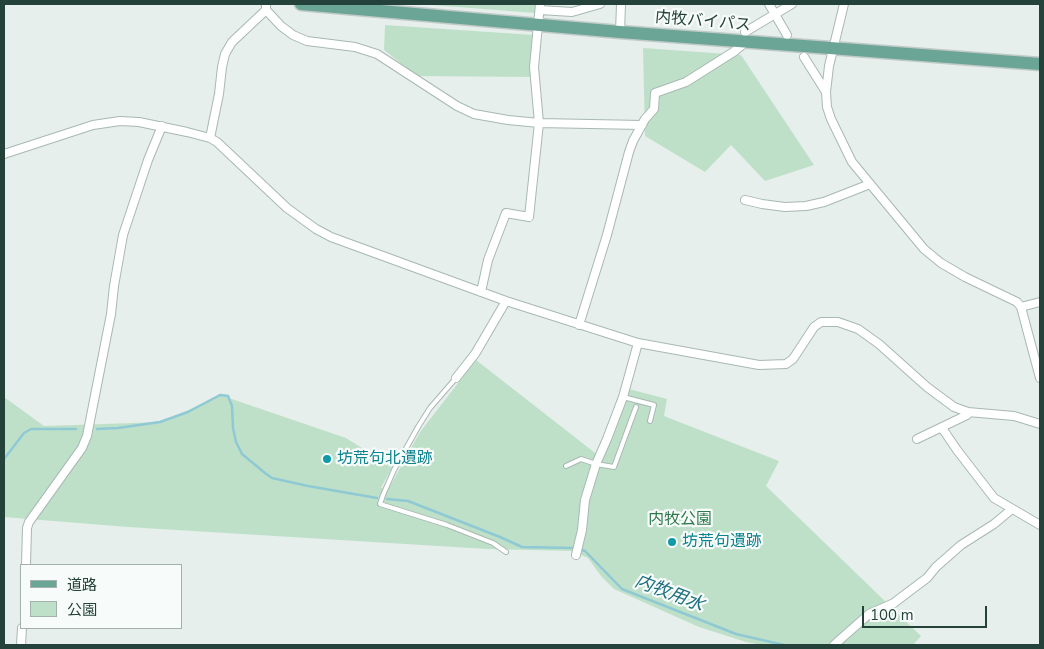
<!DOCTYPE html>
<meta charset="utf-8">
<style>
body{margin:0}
#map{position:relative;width:1044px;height:649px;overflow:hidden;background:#e6efeb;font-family:"Nunito Sans","Noto Sans JP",sans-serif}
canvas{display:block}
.frame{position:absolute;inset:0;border:5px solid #24423a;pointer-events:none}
.legend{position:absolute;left:20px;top:564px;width:162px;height:65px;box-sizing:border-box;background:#f7fbf9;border:1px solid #a3b1ad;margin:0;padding:6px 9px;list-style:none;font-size:15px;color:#24423a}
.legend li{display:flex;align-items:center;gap:10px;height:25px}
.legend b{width:25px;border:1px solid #a3b1ad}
.scale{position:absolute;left:862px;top:606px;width:125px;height:22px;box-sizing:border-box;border:2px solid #24423a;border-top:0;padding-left:6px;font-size:15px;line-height:18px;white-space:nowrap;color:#24423a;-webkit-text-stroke:4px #f7fbf9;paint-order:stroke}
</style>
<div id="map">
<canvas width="1044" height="649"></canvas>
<div class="frame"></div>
<ul class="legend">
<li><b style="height:6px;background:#6aa596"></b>道路</li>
<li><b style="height:14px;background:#bfe0c8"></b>公園</li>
</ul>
<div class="scale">100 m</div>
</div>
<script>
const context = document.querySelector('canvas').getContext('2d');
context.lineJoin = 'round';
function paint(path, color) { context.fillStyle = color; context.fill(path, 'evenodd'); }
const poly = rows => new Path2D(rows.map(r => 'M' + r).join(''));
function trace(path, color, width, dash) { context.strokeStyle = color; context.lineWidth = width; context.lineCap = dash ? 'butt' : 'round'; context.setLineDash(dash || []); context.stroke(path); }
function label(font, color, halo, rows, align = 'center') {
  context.font = font + ' "Nunito Sans","Noto Sans JP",sans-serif'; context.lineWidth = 4.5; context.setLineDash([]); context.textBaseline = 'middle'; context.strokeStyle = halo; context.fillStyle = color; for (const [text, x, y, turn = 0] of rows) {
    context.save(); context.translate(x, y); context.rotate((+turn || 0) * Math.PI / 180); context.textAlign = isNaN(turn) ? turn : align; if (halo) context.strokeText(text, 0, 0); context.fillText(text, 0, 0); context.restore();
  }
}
paint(poly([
 [419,4,536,4,535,13],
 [385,25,534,35,530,77,417,76,384,50],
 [643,48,741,55,814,165,765,181,731,145,705,172,645,136],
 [476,360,599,456,625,388,667,399,664,416,779,461,766,486,921,636,913,645,762,645,746,642,699,627,614,589,601,576,588,558,573,551,487,549,128,527,4,517,4,397,44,426,163,422,220,395,346,438,392,467,381,488,388,490,420,432]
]), '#bfe0c8');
trace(poly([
 [97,429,118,428,160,422,188,412,220,395,228,396,232,406,233,428,236,442,242,454,265,473,272,478,308,486,377,498],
 [4,459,24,433,31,429,76,429],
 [387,499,408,501,500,537,522,547,574,548,585,551,622,589,736,634,784,645]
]), '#8ec9d4', 2.5);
const lane = poly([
 [456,378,430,408,418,427,394,470,383,495,380,504,447,525,493,543,506,552],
 [623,397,654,405,650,421],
 [566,466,581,459,596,464,614,467,636,407]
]);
const street = poly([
 [769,4,787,35],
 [844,4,829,66,826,92,827,107,831,119,852,162,924,249,941,263,965,277,1017,302,1021,307,1040,378],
 [266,10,281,26,293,35,307,41,355,47,377,54,457,106,474,114,508,120,539,123,642,125],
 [540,10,572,12,600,4],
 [620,32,621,4],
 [745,32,792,4],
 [804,57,826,92],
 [210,138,219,94,222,67,225,54,232,42,266,10,266,4],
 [4,154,93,125,120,121,139,122,187,132,210,138,217,142,287,208,316,229,331,237,506,301,638,343,759,365,786,364,793,359,814,327,821,322,838,322,858,329,879,344,927,387,954,407,968,412,1014,416,1040,424],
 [745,200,762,204,785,207,806,206,824,202,870,184],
 [481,292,488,260,506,213,529,217,539,123,534,67,540,4],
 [1021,307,1040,302],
 [579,325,607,235,629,152,633,141,645,119,654,109,655,93,686,82,735,51,746,42],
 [456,378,475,354,506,301],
 [942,428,957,450,994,498,1040,525],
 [917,439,967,415,968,412],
 [576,555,582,530,585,500,596,464,607,439,623,397,638,343],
 [26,565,27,528,29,522,82,448,87,436,111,314,114,286,123,235,148,160,162,126],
 [21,645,22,628],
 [834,645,869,614,894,603,903,596,927,578,936,567,961,545,994,524,1012,509]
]);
const primary = poly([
 [301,4,620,32,1040,64]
]);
trace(lane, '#a8b8b2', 6);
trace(street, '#a8b8b2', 10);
trace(primary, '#c2cac8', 15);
trace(lane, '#fff', 4);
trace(street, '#fff', 8);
trace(primary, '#6aa596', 12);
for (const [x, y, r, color] of [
 [327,459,5,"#0f9aa8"],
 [672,542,5,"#0f9aa8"]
]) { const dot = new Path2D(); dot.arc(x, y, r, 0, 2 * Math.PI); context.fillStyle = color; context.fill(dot); trace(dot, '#f7fbf9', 2); }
label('16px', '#24423a', '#f7fbf9', [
 ["内牧バイパス",703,22,5]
]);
label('16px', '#0d838f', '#f7fbf9', [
 ["坊荒句北遺跡",337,459],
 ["坊荒句遺跡",682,542]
], 'left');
label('16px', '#2d7a4b', '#f7fbf9', [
 ["内牧公園",680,520]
]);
label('italic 18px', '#1c6f80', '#f7fbf9', [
 ["内牧用水",669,594,21]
]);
</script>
